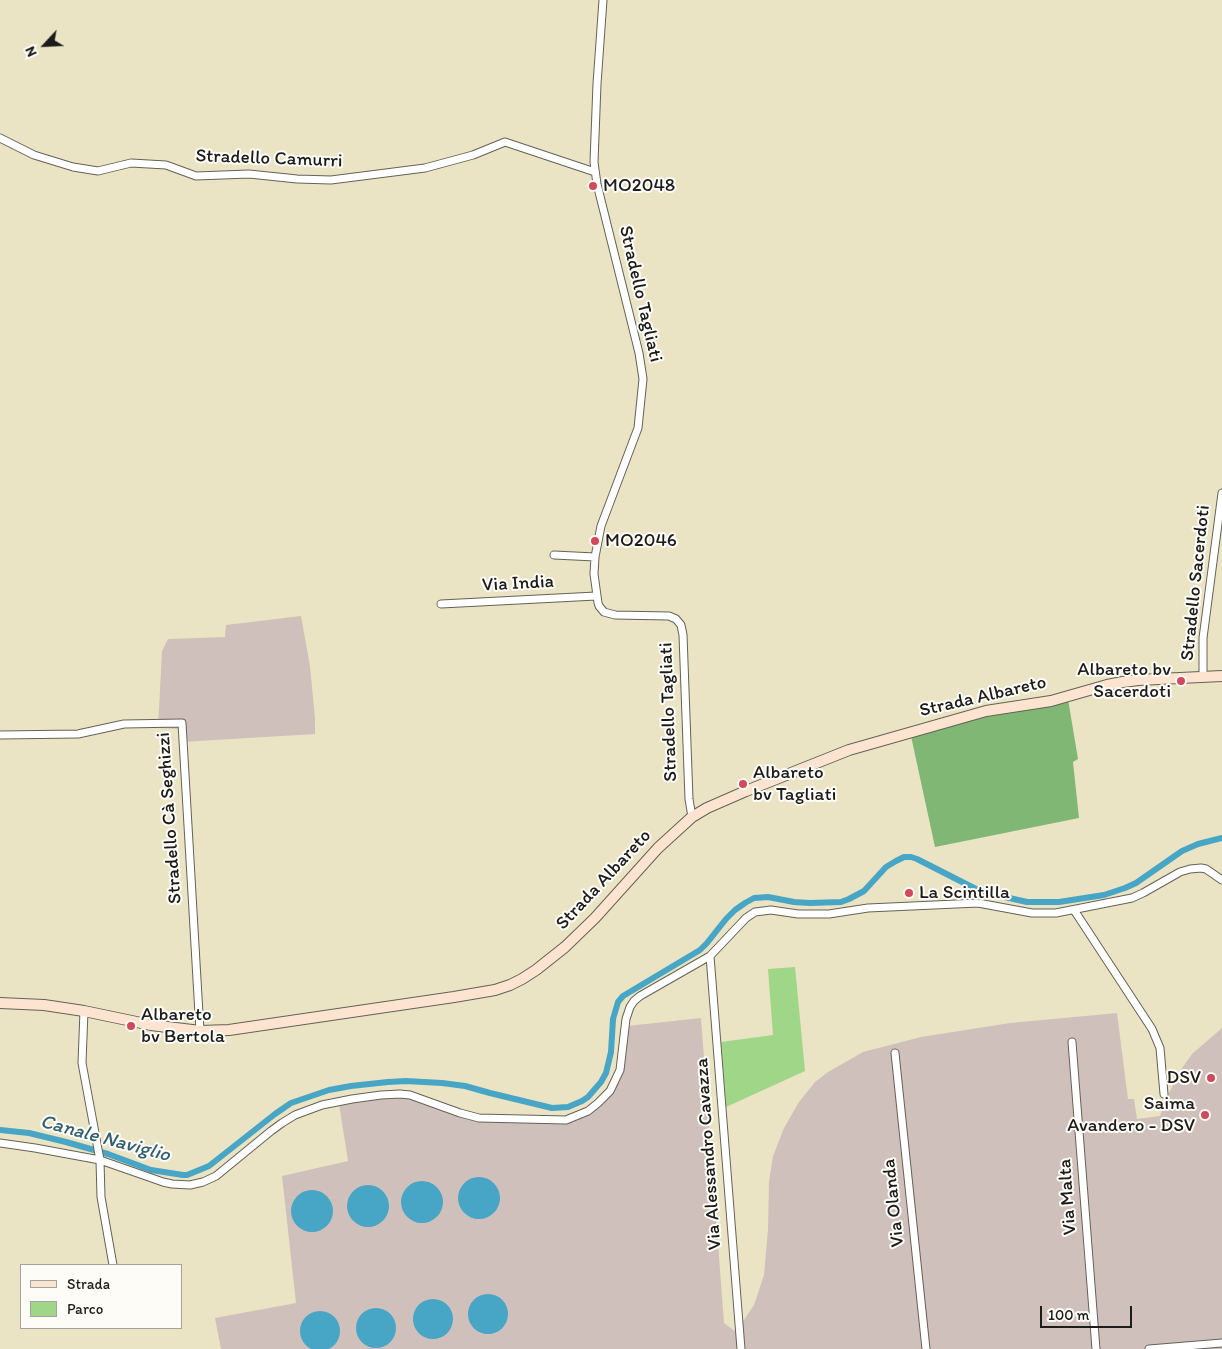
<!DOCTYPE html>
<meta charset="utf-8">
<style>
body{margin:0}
#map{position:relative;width:1222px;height:1349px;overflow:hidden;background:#eae4c4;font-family:Itim,sans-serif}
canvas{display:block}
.legend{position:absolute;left:20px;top:1264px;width:162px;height:65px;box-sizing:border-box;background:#fdfcf7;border:1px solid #a3a29f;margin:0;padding:6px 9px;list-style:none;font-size:15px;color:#1c1c1c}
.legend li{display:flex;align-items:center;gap:10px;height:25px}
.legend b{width:25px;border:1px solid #a3a29f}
.north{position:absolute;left:20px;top:20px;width:50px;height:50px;-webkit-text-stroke:4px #fdfcf7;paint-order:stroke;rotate:245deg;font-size:14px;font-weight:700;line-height:20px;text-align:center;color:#1c1c1c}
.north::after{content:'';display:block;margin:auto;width:18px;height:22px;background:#1c1c1c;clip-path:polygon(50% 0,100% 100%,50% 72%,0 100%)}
.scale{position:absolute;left:1040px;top:1306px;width:92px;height:22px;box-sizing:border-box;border:2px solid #1c1c1c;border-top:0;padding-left:6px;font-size:15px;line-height:18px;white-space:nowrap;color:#1c1c1c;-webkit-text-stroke:4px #fdfcf7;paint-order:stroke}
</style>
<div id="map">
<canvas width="1222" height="1349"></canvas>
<ul class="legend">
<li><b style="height:6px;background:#fde4d1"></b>Strada</li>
<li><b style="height:14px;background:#a0d687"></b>Parco</li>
</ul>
<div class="north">N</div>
<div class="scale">100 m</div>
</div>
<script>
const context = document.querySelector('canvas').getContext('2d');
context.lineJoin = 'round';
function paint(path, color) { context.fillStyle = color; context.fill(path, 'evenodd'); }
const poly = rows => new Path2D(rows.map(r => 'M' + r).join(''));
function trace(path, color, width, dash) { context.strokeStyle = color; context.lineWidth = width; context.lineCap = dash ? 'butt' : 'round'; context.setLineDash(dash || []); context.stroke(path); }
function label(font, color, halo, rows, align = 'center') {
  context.font = font + ' Itim,sans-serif'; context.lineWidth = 4; context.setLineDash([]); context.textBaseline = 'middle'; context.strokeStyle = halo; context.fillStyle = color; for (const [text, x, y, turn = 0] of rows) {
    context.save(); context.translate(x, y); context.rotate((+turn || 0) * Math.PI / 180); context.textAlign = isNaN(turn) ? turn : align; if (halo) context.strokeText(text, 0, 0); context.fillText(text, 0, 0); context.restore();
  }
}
paint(poly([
 [301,616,310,666,315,718,315,734,182,742,179,729,158,728,162,651,168,639,225,637,226,625],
 [1117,1013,1128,1099,1134,1099,1137,1119,1160,1116,1168,1095,1180,1071,1192,1054,1222,1028,1222,1349,221,1349,215,1318,296,1303,282,1176,348,1161,339,1104,397,1096,409,1098,468,1118,488,1122,566,1122,587,1116,604,1102,618,1083,624,1070,626,1054,627,1026,701,1018,724,1323,736,1332,754,1305,764,1275,768,1229,769,1182,773,1156,784,1128,799,1102,815,1082,828,1072,863,1052,921,1037,1010,1023]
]), '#d0c0bc');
paint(poly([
 [795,967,805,1071,726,1107,721,1042,773,1035,768,969]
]), '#a0d687');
paint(poly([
 [1068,699,1078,759,1073,762,1079,818,935,847,911,736,989,713]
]), '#80b774');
paint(poly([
 '458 1198a21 21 0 1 1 42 0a21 21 0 1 1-42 0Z',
 '401 1202a21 21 0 1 1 42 0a21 21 0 1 1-42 0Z',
 '347 1206a21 21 0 1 1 42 0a21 21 0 1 1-42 0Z',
 '291 1211a21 21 0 1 1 42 0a21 21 0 1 1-42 0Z',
 '468 1314a20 20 0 1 1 40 0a20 20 0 1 1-40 0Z',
 '413 1319a20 20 0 1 1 40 0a20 20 0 1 1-40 0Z',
 '356 1328a20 20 0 1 1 40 0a20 20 0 1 1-40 0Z',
 '300 1331a20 20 0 1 1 40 0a20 20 0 1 1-40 0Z'
]), '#47a5c6');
trace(poly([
 [0,1130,29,1133,66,1142,108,1154,151,1170,183,1175,187,1175,209,1166,275,1114,291,1103,329,1090,351,1086,388,1082,406,1081,442,1083,465,1086,490,1093,552,1108,568,1107,582,1101,588,1097,601,1082,606,1073,611,1052,613,1019,618,1002,623,996,700,950,707,943,726,919,735,910,745,903,754,898,768,897,794,902,810,903,841,902,849,899,864,891,886,867,896,861,904,857,911,857,917,859,976,889,996,895,1027,902,1059,902,1104,895,1125,888,1136,883,1182,851,1198,844,1222,838]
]), '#47a5c6', 6);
const street = poly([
 [603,0,597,84,594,162,597,184,639,353,643,379,638,428,601,526,595,557,594,574,598,603,599,606,604,612,615,615,669,616,676,619,681,625,683,635,689,799,692,817],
 [0,138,34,155,73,167,98,171,131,163,166,165,196,176,249,174,297,179,331,180,425,168,473,155,505,142,595,172],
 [554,555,595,557],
 [441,604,596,596],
 [1203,677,1203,638,1222,493],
 [0,735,78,734,124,724,182,723,200,1031],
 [1074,910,1152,1029,1160,1048,1164,1094],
 [710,956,741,1349],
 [84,1011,82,1063,100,1160,101,1197,113,1265],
 [1072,1042,1096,1349],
 [895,1053,926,1349],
 [0,1143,35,1148,100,1160,163,1182,172,1184,190,1185,203,1182,216,1176,271,1131,282,1123,295,1115,322,1105,352,1099,381,1095,400,1094,410,1095,460,1113,479,1118,566,1120,588,1111,598,1103,610,1091,620,1070,626,1019,630,1007,634,1001,640,996,710,956,746,918,755,912,771,910,798,914,829,914,868,908,978,903,1032,913,1056,913,1132,898,1143,893,1180,872,1190,869,1201,868,1206,869,1222,880],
 [1149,1349,1222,1343]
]);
const secondary = poly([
 [0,1003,44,1005,84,1011,151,1025,200,1031,229,1030,454,997,495,990,510,985,522,979,536,970,565,947,595,918,658,848,692,817,707,808,746,791,849,750,986,711,1051,701,1107,685,1123,682,1138,680,1222,676]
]);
trace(street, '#646257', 9);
trace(secondary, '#646257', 12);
trace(street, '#fff', 7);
trace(secondary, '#fde4d1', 10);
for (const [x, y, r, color] of [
 [593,186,5,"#d1495b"],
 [595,541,5,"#d1495b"],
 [1181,681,5,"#d1495b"],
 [743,784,5,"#d1495b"],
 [909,893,5,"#d1495b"],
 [131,1026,5,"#d1495b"],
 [1211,1078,5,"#d1495b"],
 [1205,1115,5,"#d1495b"]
]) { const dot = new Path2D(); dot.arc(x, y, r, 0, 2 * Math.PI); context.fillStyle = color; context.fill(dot); trace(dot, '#fdfcf7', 2); }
label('19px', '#1c1c1c', '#fdfcf7', [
 ["Stradello Camurri",269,159,2],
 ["Stradello Tagliati",640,294,77],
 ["Stradello Sacerdoti",1196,583,-84],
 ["Via India",518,584,-3],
 ["Strada Albareto",983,697,-13],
 ["Stradello Tagliati",669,712,-92],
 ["Stradello Cà Seghizzi",170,818,-94],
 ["Strada Albareto",604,880,-47],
 ["Via Alessandro Cavazza",709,1154,-94],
 ["Via Malta",1068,1197,-94],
 ["Via Olanda",894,1203,-96]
]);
label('19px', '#1c1c1c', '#fdfcf7', [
 ["MO2048",603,186],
 ["MO2046",605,541],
 ["Albareto bv",1171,670,"right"],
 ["Sacerdoti",1171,692,"right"],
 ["Albareto",753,773],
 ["bv Tagliati",753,795],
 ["La Scintilla",919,893],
 ["Albareto",141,1015],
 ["bv Bertola",141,1037],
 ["DSV",1201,1078,"right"],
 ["Saima",1195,1104,"right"],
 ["Avandero - DSV",1195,1126,"right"]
], 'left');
label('italic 20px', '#326071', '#fdfcf7', [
 ["Canale Naviglio",105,1139,15]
]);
</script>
